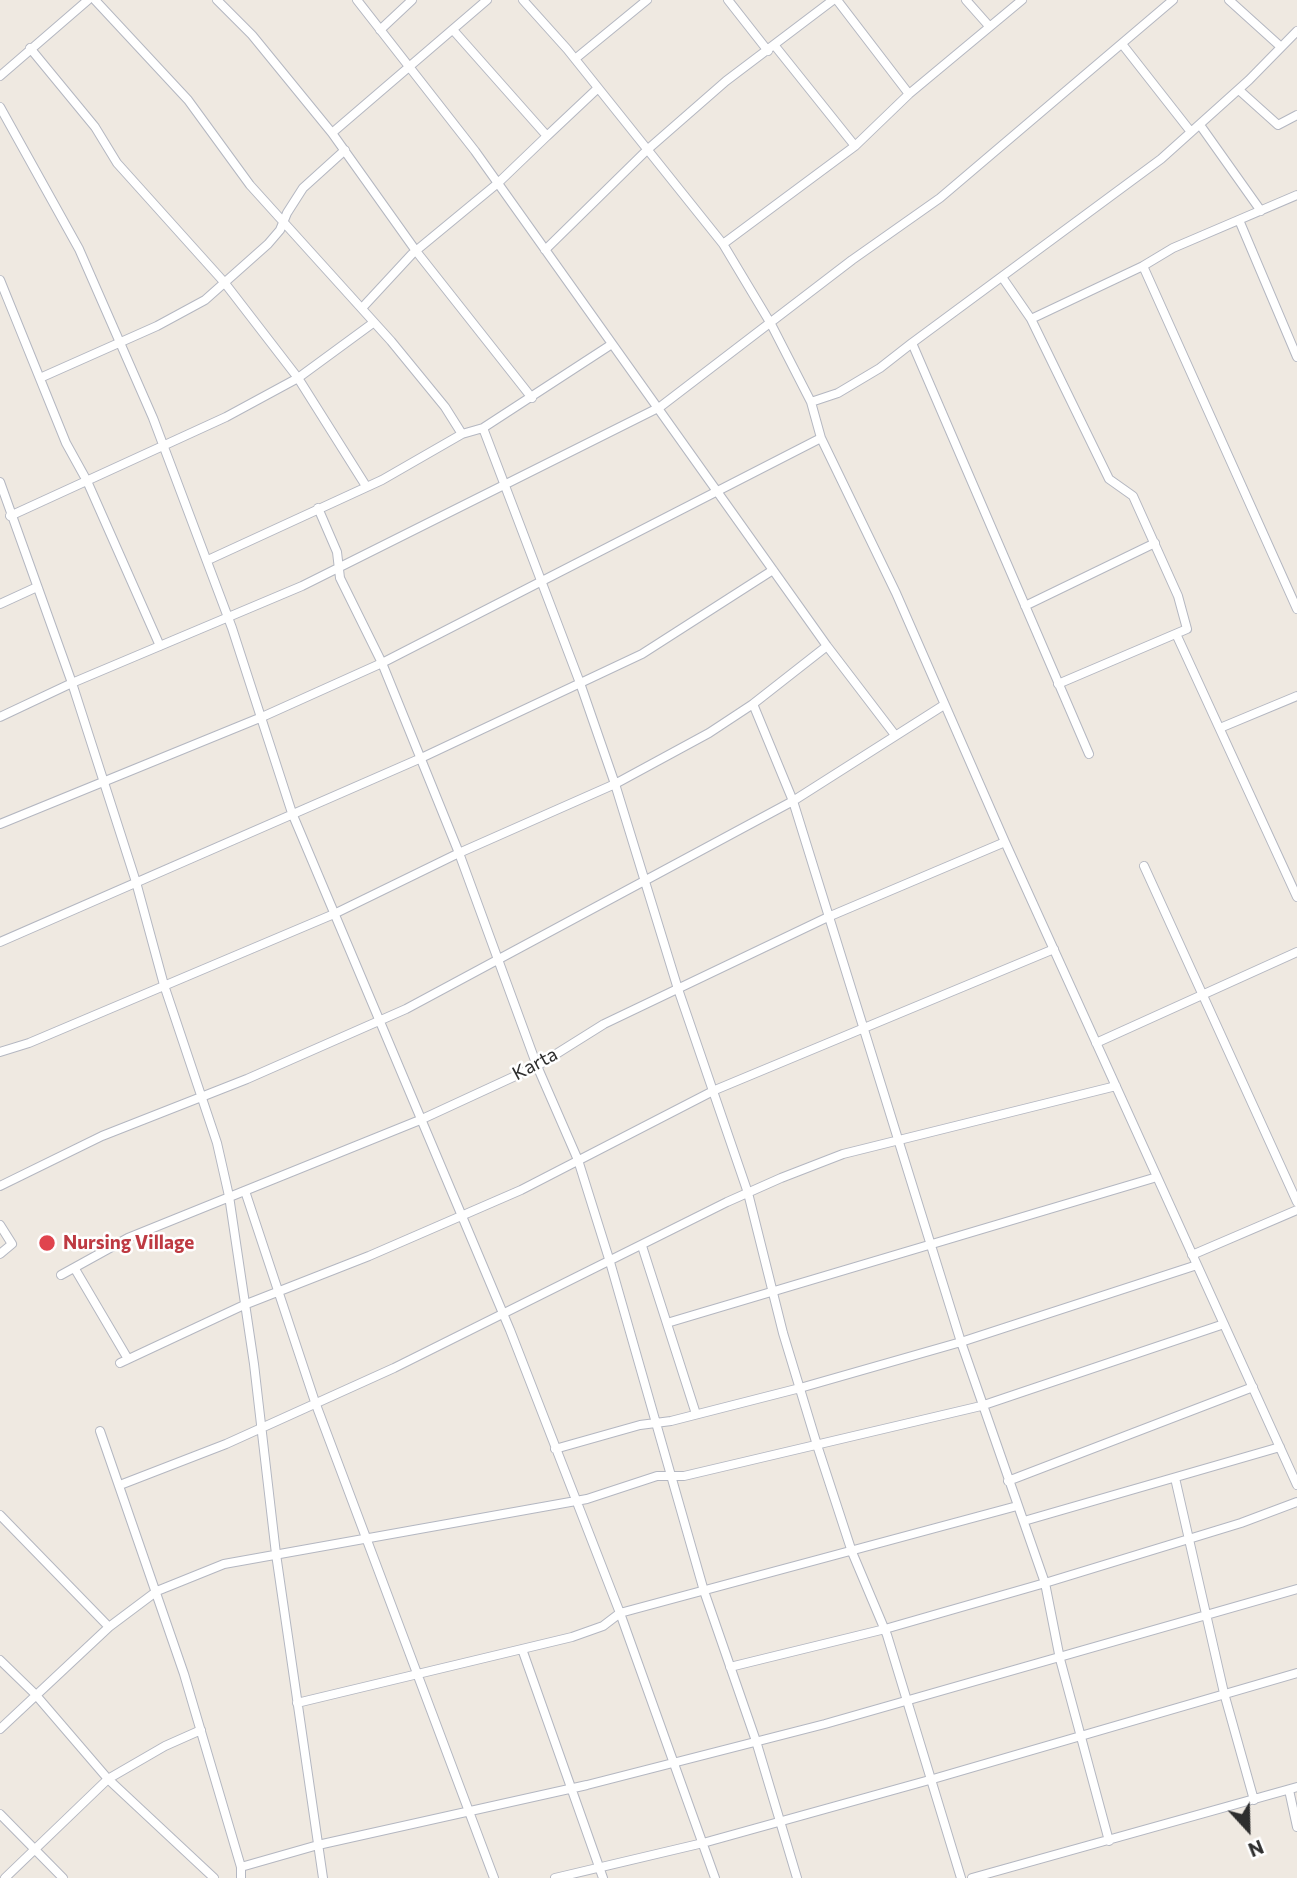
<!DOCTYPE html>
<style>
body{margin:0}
#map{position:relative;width:1297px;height:1878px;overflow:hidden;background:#efe9e1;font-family:Commissioner,sans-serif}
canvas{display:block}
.north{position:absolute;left:1213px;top:1794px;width:70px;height:70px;-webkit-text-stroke:5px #fff;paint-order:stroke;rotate:158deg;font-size:19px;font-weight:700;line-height:28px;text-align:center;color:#2e2e2e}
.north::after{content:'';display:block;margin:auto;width:24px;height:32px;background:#2e2e2e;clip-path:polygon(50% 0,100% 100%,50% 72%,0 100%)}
</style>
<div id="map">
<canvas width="1297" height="1878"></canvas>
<div class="north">N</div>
</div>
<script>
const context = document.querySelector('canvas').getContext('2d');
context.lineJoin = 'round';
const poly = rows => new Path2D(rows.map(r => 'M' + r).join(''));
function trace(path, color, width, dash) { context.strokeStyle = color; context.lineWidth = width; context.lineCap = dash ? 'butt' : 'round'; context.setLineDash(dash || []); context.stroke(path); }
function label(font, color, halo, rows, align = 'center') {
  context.font = font + ' Commissioner,sans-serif'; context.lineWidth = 5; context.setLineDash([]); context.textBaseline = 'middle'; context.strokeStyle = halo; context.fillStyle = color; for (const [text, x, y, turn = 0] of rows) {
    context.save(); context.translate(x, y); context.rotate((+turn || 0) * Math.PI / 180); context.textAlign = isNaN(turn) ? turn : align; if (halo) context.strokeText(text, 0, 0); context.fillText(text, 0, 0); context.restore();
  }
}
const minor = poly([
 [95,0,188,100,250,185,391,341,445,407,462,434],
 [217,0,252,35,332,133,416,251,532,398],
 [357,0,475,151,827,646,895,735],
 [523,0,567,49,723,244,771,324,811,402,821,438,896,593,1005,842,1297,1485],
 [728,0,768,51],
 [837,0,909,94],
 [966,0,989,26],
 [1229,0,1281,47],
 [380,30,412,0],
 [454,31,547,136,598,88],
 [1122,44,1191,132],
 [775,46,855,146],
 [30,48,95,127,117,163,224,282,298,378,366,486],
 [575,59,647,0],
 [0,76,88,0],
 [1239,90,1278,125,1297,115],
 [0,107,79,249,153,418,232,628,292,813,510,1330,620,1613,715,1878],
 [1200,125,1261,211],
 [332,133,487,0],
 [1239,220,1297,357],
 [723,244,855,146,909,94,1022,0],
 [545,250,647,150,726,81,833,0],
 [1143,266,1297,609],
 [1002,277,1031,319,1109,479,1133,496,1178,596,1187,629,1058,684],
 [0,280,66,443,87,481,160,646],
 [362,308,412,254,498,183,547,136],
 [1031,319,1143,266,1173,248,1297,195],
 [912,343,1161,159,1249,80,1297,31],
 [40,378,157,326,205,300,268,244,280,230,287,213,303,188,345,150],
 [811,402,838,393,880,368,912,343,1089,754],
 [483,428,580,683,615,784,678,989,748,1193,783,1333,817,1445,852,1552,887,1635,961,1878],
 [0,482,72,683,136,882,164,985,217,1143,229,1196,254,1364,276,1554,323,1878],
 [318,508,337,552,340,578,382,663,459,853,537,1066,578,1160,610,1262,704,1591,756,1741,797,1878],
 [10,516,226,417,298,378,373,323],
 [208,560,382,480,462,434,483,428,612,344],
 [0,604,37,587],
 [1025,606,1155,543],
 [1177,636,1297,897],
 [753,704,793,801,961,1342,1045,1583,1060,1659,1109,1841],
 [0,717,72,683,302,586,660,407,852,260,940,198,1173,0],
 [1220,728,1297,696],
 [0,824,262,717,382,663,821,438],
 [1144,866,1297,1202],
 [0,942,419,759,642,654,773,570],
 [1096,1043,1297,952],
 [0,1052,29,1043,334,914,459,853,615,784,709,733,753,704,827,646],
 [0,1186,102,1136,247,1079,406,1009,793,801,944,705],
 [245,1191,315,1402,494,1878],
 [0,1225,12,1244,0,1254],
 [642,1246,696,1414],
 [1192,1255,1297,1210],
 [75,1269,128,1359],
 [61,1275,128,1238,420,1120,537,1066,604,1024,828,917,1005,842],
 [667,1323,1157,1177],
 [120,1363,244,1305,369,1256,521,1190,715,1090,1054,949],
 [100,1431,184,1674,241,1867,241,1878],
 [555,1449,640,1425,671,1421,800,1388,961,1342,1197,1265],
 [1175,1478,1224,1693,1254,1800],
 [1008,1481,1253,1387],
 [120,1485,226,1444,394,1368,727,1202,781,1178,843,1154,1116,1086],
 [0,1515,109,1627],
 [1024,1521,1280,1447],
 [522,1649,603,1878],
 [0,1660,35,1694,108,1779,214,1878],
 [730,1667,885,1629,1045,1583,1241,1523,1297,1502],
 [297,1703,572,1637,603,1626,620,1613,1017,1506],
 [0,1729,109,1627,157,1591,224,1564,587,1499,657,1476,684,1476,981,1406,1224,1324],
 [1289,1790,1297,1827],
 [0,1814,63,1878],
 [241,1867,318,1845,587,1785,825,1724,1297,1589],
 [5,1878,108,1779,165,1746,201,1730],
 [555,1878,703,1843,933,1779,1297,1673],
 [972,1878,1297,1787]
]);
trace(minor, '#b4b7c1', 10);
trace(minor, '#fff', 8);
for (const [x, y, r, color] of [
 [47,1243,9,"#e0444e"]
]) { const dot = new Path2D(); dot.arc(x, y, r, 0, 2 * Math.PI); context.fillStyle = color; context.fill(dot); trace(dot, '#fff', 2.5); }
label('19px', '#2e2e2e', '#fff', [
 ["Karta",535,1064,-28]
]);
label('bold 19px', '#be3a42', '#fff', [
 ["Nursing Village",63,1243]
], 'left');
</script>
